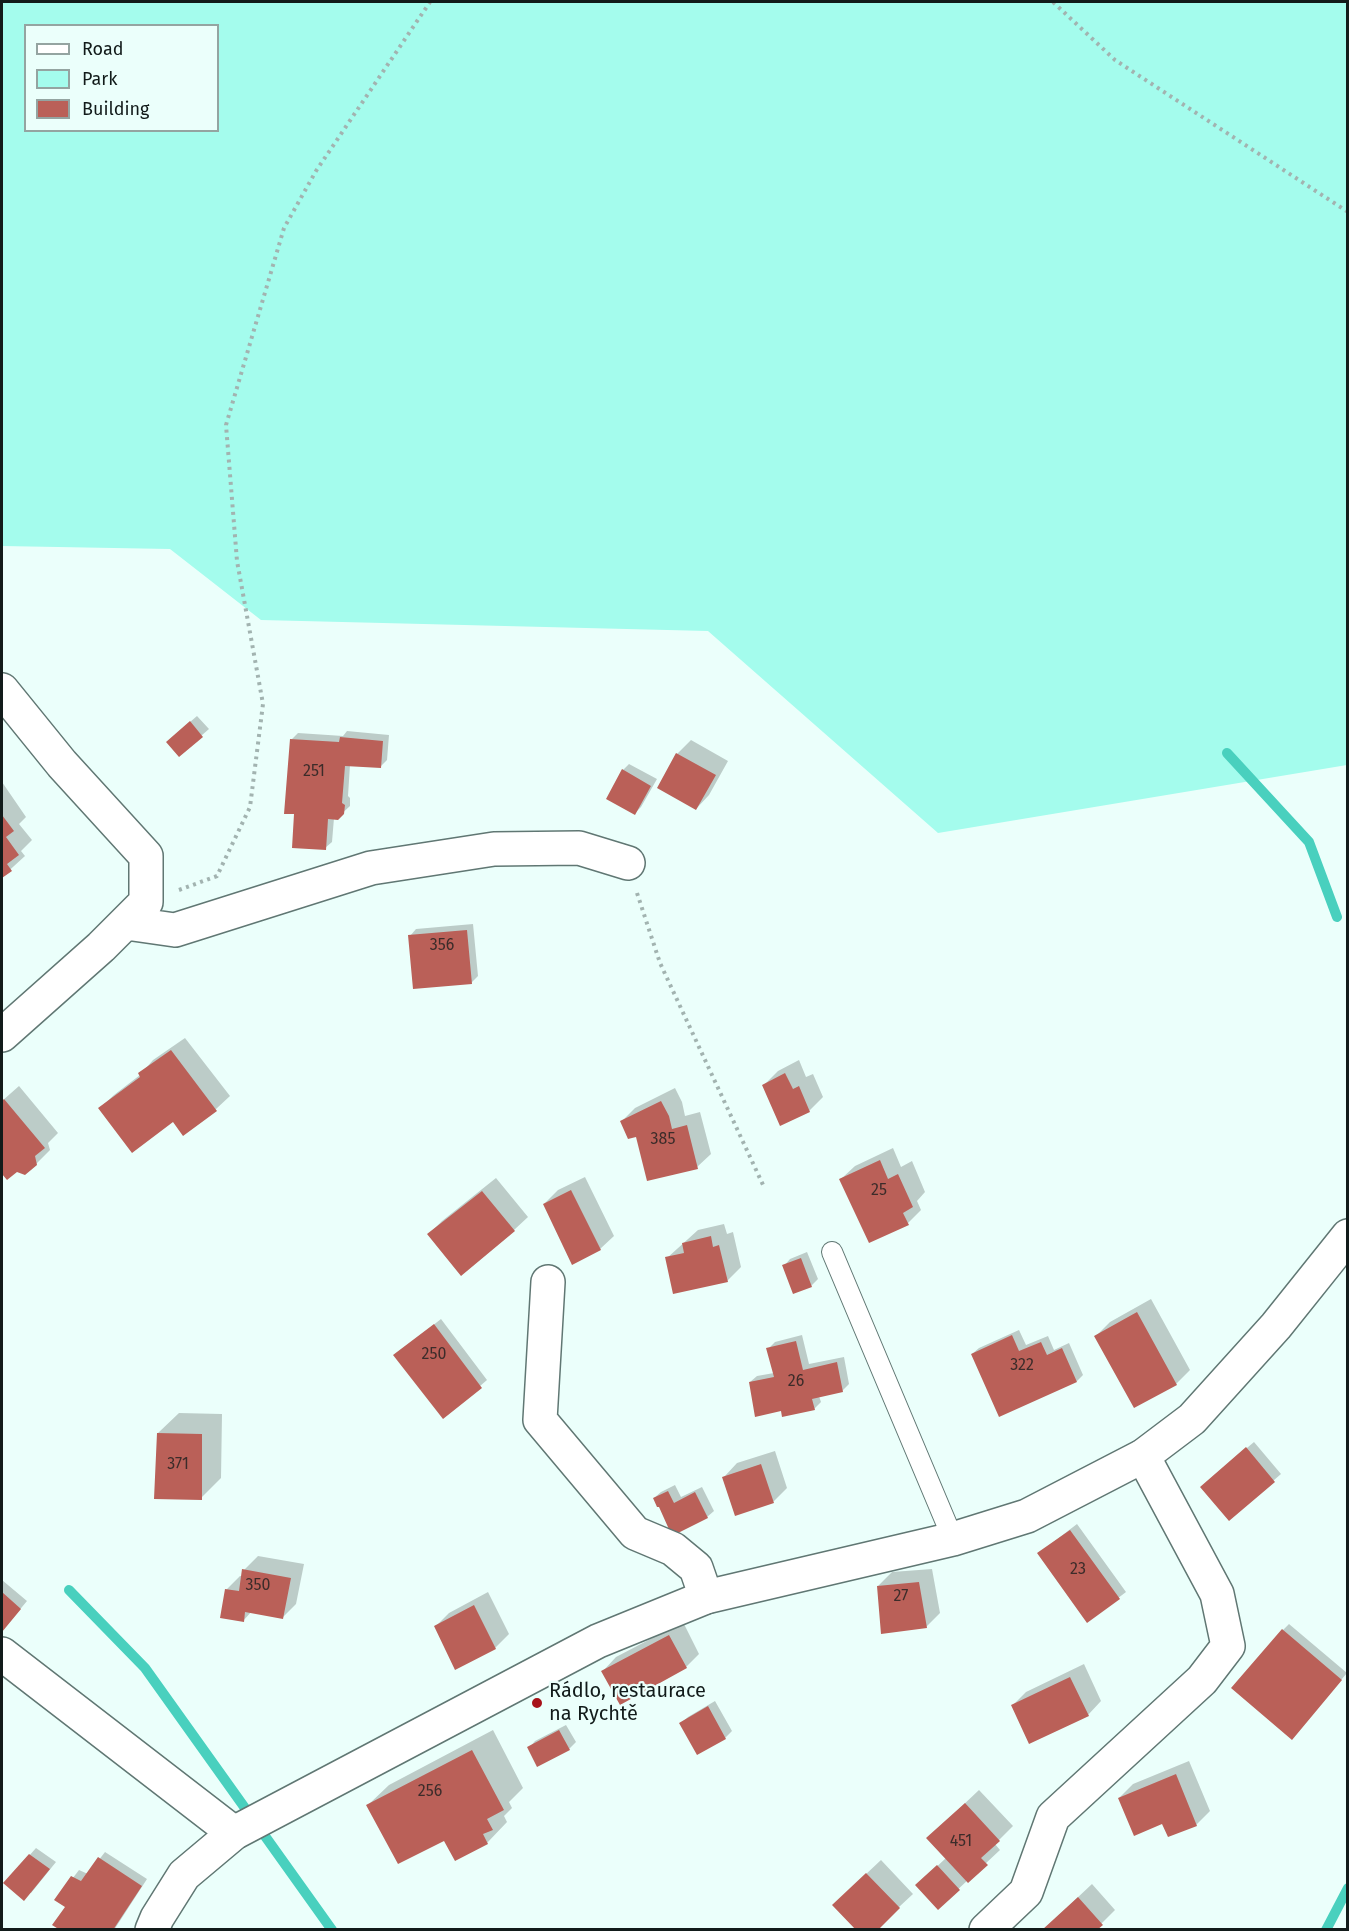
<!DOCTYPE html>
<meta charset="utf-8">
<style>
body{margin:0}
#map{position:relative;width:1349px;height:1931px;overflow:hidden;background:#ebfffb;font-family:"Fira Sans",sans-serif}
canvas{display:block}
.frame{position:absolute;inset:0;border:3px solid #121b1a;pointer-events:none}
.legend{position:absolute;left:24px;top:24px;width:195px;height:108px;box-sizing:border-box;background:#ebfffb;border:2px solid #94a4a1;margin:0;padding:8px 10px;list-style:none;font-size:18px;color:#121b1a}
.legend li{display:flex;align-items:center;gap:12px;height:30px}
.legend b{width:30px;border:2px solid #94a4a1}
</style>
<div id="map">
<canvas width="1349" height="1931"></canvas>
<div class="frame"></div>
<ul class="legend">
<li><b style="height:8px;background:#fff"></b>Road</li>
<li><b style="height:16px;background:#a4fced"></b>Park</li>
<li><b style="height:16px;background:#ba6058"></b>Building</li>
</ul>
</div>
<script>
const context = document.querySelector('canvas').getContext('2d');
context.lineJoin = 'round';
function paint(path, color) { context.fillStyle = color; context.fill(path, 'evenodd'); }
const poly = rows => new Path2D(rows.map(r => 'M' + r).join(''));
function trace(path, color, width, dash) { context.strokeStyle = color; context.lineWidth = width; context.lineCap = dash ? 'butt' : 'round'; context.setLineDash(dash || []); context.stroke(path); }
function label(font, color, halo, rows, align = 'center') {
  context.font = font + ' "Fira Sans",sans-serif'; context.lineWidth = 4.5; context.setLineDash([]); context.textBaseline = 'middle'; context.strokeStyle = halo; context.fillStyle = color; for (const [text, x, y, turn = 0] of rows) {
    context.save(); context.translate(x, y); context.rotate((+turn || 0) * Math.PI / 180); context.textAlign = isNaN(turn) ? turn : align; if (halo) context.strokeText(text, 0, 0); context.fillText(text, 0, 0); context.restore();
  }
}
paint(poly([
 [2,2,1347,2,1347,765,938,833,708,631,261,620,170,549,2,546],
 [26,26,218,26,218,130,26,130]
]), '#a4fced');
paint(poly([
 [197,716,209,729,179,755,175,735],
 [347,731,389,735,387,760,380,767,350,765,348,796,350,798,350,806,337,818,334,818,332,842,325,848,296,813,291,740,298,733,343,736],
 [691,740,728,761,709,795,696,809,677,754],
 [629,764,657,779,641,807,635,813,623,770],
 [2,782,26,817,19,824,32,840,21,851,25,856,2,877],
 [473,924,478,976,471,983,410,936,416,929],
 [185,1038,230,1096,216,1109,184,1134,173,1120,100,1108,114,1095,140,1075,153,1060],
 [799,1060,806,1077,813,1074,823,1097,809,1111,764,1085,778,1071],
 [19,1086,58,1133,48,1143,50,1150,36,1164,16,1170,7,1178,2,1171,2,1101],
 [675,1088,682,1102,685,1116,700,1112,711,1154,697,1167,638,1135,621,1122,635,1108],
 [893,1148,901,1167,912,1161,925,1192,917,1201,921,1210,908,1223,841,1179,855,1166],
 [585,1177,614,1236,600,1249,544,1204,558,1190],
 [496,1178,528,1217,514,1230,429,1234,442,1221],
 [724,1224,727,1234,733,1232,741,1267,727,1281,667,1258,698,1230],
 [807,1252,818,1279,811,1286,784,1266,790,1259],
 [1151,1299,1190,1370,1176,1384,1096,1336,1110,1322],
 [441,1319,487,1380,444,1417,395,1355],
 [1019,1330,1026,1345,1048,1336,1054,1350,1069,1343,1083,1375,1077,1381,972,1354,979,1348],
 [802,1335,809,1364,844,1357,849,1384,842,1391,819,1396,821,1402,814,1409,782,1409,750,1382,757,1376,774,1373,768,1349,775,1342],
 [179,1413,222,1414,221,1478,201,1498,158,1433],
 [1254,1442,1281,1474,1229,1519,1208,1481],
 [775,1451,787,1488,774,1501,736,1514,724,1477,737,1463],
 [675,1485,681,1497,702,1487,714,1511,707,1517,660,1505,654,1498,661,1492],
 [1077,1524,1126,1592,1088,1621,1039,1553],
 [258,1556,304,1564,296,1604,283,1617,252,1611,243,1621,226,1590,240,1576,243,1576,244,1570],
 [932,1569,940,1613,926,1627,878,1586,892,1572],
 [2,1580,27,1601,2,1631],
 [488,1592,509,1634,495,1648,456,1668,436,1626,449,1613],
 [683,1622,699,1654,686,1667,603,1671,616,1657],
 [1289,1624,1347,1673,1298,1731,1283,1630],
 [1084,1664,1101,1701,1088,1715,1013,1705,1026,1692],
 [715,1701,732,1731,725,1738,681,1723,688,1717],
 [566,1725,576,1742,569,1749,538,1765,529,1748,535,1741],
 [493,1730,523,1788,509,1802,512,1808,504,1816,507,1822,487,1843,445,1839,368,1805,389,1785],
 [1189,1761,1210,1811,1196,1825,1163,1822,1119,1798,1133,1784],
 [979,1790,1013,1826,995,1844,1000,1850,938,1908,931,1872,946,1858,942,1825],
 [36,1848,56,1862,31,1893,5,1883],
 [105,1852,147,1879,114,1930,62,1930,67,1907,56,1900,79,1870,88,1874],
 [881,1860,913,1894,899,1907,848,1891],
 [1092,1884,1115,1910,1095,1930,1043,1930]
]), '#0003');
trace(poly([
 [1227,753,1309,842,1337,917],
 [69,1590,145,1668,332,1930],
 [1326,1930,1348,1888]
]), '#49d0be', 10);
paint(poly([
 [190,721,203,737,179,757,166,742],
 [340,737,383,741,381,768,345,766,342,803,345,805,344,814,338,820,328,819,326,850,292,848,294,814,284,814,290,739,339,742],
 [676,753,716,775,696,810,657,788],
 [622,769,651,786,635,815,606,799],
 [2,815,14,831,6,837,19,855,7,864,12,871,2,878],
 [467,930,472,984,413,989,408,935],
 [171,1050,217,1111,183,1136,173,1122,132,1153,98,1108,140,1077,138,1073],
 [785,1073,793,1089,799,1086,810,1112,780,1126,762,1085],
 [4,1099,45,1148,35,1156,37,1165,25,1175,17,1172,7,1180,2,1174,2,1101],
 [661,1101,669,1116,672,1129,687,1125,698,1169,647,1181,636,1137,628,1139,620,1121],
 [880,1160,888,1179,898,1174,913,1207,903,1213,909,1225,869,1243,839,1179],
 [571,1190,601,1250,572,1265,543,1204],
 [482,1191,515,1231,461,1276,427,1234],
 [711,1236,713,1247,719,1245,728,1282,673,1294,665,1257,684,1253,682,1243],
 [801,1258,812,1287,793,1294,782,1265],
 [1137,1312,1177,1385,1134,1408,1094,1336],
 [434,1324,482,1388,443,1419,393,1355],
 [1012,1335,1019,1351,1041,1342,1047,1355,1062,1348,1077,1382,999,1417,971,1354],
 [796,1341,803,1370,837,1362,843,1392,812,1399,815,1410,782,1417,781,1411,755,1417,749,1382,774,1377,766,1348],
 [157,1433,202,1434,202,1500,154,1499],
 [1246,1447,1275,1482,1229,1521,1200,1487],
 [761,1464,774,1503,735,1516,722,1477],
 [668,1491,674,1503,695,1492,708,1518,672,1536,659,1507,657,1507,653,1498],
 [1070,1530,1120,1599,1087,1623,1037,1553],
 [242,1569,291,1578,283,1619,245,1612,244,1622,220,1618,225,1589,239,1591],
 [919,1582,927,1628,881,1634,877,1586],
 [2,1592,21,1609,2,1632],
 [474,1605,496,1649,455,1670,434,1626],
 [1282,1629,1342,1680,1292,1740,1231,1688],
 [669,1635,687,1668,620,1705,601,1671],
 [1070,1677,1089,1716,1029,1744,1011,1705],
 [708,1706,726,1739,697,1755,679,1723],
 [559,1730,570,1750,537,1767,527,1747],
 [472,1750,504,1810,487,1819,493,1830,483,1834,488,1844,455,1861,444,1841,398,1864,366,1805],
 [1176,1774,1197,1826,1168,1837,1162,1824,1134,1836,1118,1798],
 [965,1803,1000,1841,981,1858,988,1865,968,1883,926,1838],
 [29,1854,50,1869,24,1901,3,1883],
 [98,1857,142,1886,113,1930,60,1930,52,1925,65,1907,54,1900,71,1876,81,1881],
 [937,1865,960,1890,938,1910,915,1885],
 [866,1873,900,1908,878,1930,856,1930,832,1905],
 [1078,1897,1103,1925,1097,1930,1042,1930]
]), '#ba6058');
const lane = poly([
 [832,1252,953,1539]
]);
const street = poly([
 [2,690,62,764,146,856,146,902,101,947,2,1035],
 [126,923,175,930,371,868,494,849,579,848,628,863],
 [548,1282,540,1420,635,1533,673,1549,696,1568,706,1597],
 [2,1654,234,1833],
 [986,1930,1026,1892,1053,1817,1202,1680,1228,1646,1217,1594,1143,1456]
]);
const secondary = poly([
 [152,1930,157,1918,184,1875,234,1833,598,1641,706,1597,953,1539,1027,1516,1143,1456,1192,1419,1276,1326,1348,1236]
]);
trace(lane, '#607773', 22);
trace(street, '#607773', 36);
trace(secondary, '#607773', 36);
trace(poly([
 [1053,2,1115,60,1348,212],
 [179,890,217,876,250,807,263,704,237,561,226,425,284,228,316,171,430,2],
 [637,893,660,963,764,1187]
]), '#a2b3b0', 4, [3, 4.5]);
trace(lane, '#fff', 20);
trace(street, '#fff', 33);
trace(secondary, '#fff', 33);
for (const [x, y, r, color] of [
 [537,1703,6,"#a71219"]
]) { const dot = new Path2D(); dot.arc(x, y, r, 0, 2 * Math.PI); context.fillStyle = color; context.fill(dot); trace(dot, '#ebfffb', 2); }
label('16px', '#3c2c2a', null, [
 ["251",314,772],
 ["356",442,946],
 ["385",663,1140],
 ["25",879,1191],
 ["250",434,1355],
 ["322",1022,1366],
 ["26",796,1382],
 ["371",178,1465],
 ["23",1078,1570],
 ["350",258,1586],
 ["27",901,1597],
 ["256",430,1792],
 ["451",961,1842]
]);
label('20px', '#121b1a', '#ebfffb', [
 ["Rádlo, restaurace",549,1691],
 ["na Rychtě",549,1714]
], 'left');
</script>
